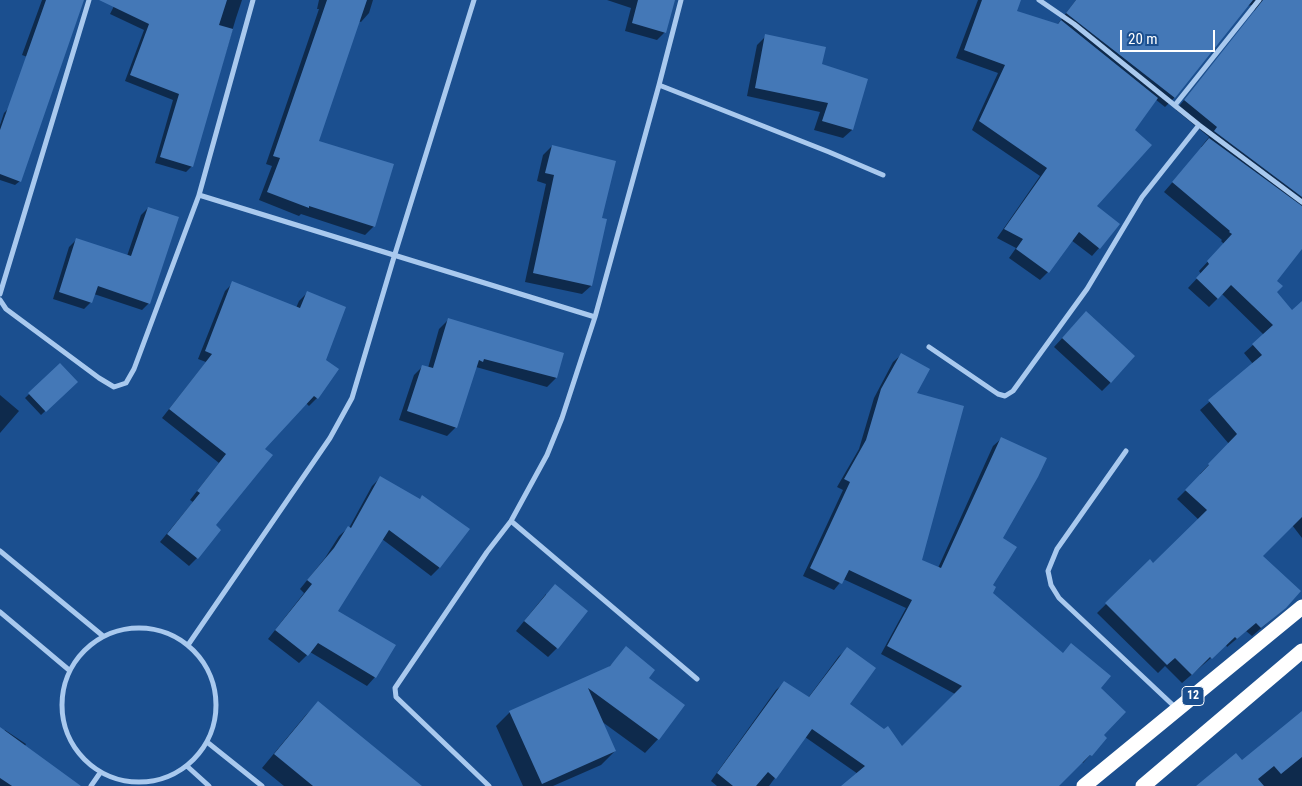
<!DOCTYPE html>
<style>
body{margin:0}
#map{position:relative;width:1302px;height:786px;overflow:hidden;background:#1b4f8f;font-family:"Roboto Condensed",sans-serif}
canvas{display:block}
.scale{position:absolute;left:1120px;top:30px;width:95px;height:22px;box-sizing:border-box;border:2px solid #fff;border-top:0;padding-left:6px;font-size:15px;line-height:18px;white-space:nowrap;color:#fff;-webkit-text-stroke:4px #1b4f8f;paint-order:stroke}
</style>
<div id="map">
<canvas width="1302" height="786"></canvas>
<div class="scale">20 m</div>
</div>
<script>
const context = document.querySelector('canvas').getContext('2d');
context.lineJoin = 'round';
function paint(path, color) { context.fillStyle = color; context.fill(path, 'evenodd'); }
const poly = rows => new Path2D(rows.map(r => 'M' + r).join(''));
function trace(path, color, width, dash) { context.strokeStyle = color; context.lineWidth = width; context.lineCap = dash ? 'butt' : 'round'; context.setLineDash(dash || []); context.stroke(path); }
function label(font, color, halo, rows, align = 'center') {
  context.font = font + ' "Roboto Condensed",sans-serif'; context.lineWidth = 4; context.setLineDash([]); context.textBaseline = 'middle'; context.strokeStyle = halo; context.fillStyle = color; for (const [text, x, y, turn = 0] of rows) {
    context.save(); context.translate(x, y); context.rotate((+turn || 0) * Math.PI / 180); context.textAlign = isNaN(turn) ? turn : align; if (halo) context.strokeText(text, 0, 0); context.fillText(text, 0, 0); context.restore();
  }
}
paint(poly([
 [42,0,69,0,41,62,22,55],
 [117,0,242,0,236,18,192,166,186,172,155,163,173,100,125,81,144,30,110,14],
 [319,0,373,0,369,13,361,22,358,21,317,142,374,226,365,235,301,214,299,216,259,200,272,166,266,164,319,9,317,9],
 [607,0,673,0,665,32,657,40,625,31,631,8],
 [978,0,1013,0,1015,12,1057,25,1076,0,1302,0,1302,247,1276,281,1275,292,1302,324,1302,538,1292,525,1261,556,1285,608,1252,636,1246,631,1227,647,1226,645,1182,683,1165,666,1158,673,1097,613,1150,561,1153,565,1199,520,1177,499,1201,475,1200,474,1229,444,1200,410,1253,364,1244,353,1264,335,1222,294,1209,307,1188,288,1201,274,1199,271,1224,244,1221,241,1222,240,1164,192,1203,147,1201,147,1209,137,1176,110,1254,13,1255,8,1252,5,1247,6,1174,98,1165,107,1155,99,1133,130,1095,206,1099,248,1092,256,1071,240,1048,272,1040,280,1009,258,1016,248,997,238,1040,176,972,130,998,73,956,58],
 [766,36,821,65,867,80,852,130,843,138,814,130,820,112,747,96,757,45],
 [8,109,20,181,15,185,0,180,0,125,4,113],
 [552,146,600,219,591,286,582,294,525,282,546,184,537,181,543,155],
 [148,208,149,303,142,310,94,294,91,302,84,309,53,299,69,247,76,240,127,256,141,215],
 [233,283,296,308,299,301,307,293,325,360,317,398,309,406,306,403,263,449,214,525,197,558,189,566,160,542,193,502,190,500,219,463,162,418,206,362,198,359,225,291],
 [448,320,563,354,556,378,547,387,476,367,456,427,447,436,399,420,414,375,423,366,428,368,439,329],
 [1077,322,1111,382,1102,391,1054,347],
 [901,355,916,394,920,561,938,568,993,446,1001,439,1002,539,991,593,1099,688,1102,735,1105,738,1083,763,1081,761,1055,786,843,786,858,774,805,737,769,786,717,786,711,781,776,690,784,683,808,698,839,656,847,649,848,705,901,748,955,694,881,654,906,608,843,579,834,590,803,576,843,490,837,487,859,449,874,398,893,362],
 [60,365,76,382,41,415,25,398],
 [0,395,19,411,0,433],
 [380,478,419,500,423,496,440,567,431,576,382,539,337,611,375,677,367,686,310,652,299,663,268,639,304,593,300,589,325,558,339,536,348,528,349,528,372,486],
 [546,594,557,648,548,657,516,631],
 [627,648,647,679,658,739,645,753,601,721,615,751,601,765,553,786,523,786,496,726,510,712,607,669],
 [318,703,420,786,284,786,262,768,305,716],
 [1302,712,1302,786,1199,786,1242,762],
 [5,730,26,744,25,746,61,786,0,786,0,735]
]), '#0007');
paint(poly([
 [46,0,84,0,21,182,0,174,0,130],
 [99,0,227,0,219,25,233,29,193,167,160,157,179,94,130,75,149,24],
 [327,0,367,0,319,141,394,164,375,227,309,206,309,208,267,192,280,158,273,156],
 [638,0,675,0,666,33,632,23],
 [982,0,1021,0,1017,11,1058,24,1061,20,1158,98,1135,130,1152,145,1097,206,1120,224,1100,249,1079,232,1049,273,1016,249,1023,239,1004,229,1047,168,979,121,1005,65,964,50],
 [1076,0,1253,0,1175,98,1066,13],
 [1263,0,1302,0,1302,197,1214,131,1217,127,1184,100],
 [765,34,826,47,822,64,868,79,853,130,822,121,828,103,755,88],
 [1209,138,1302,206,1302,249,1277,281,1283,286,1277,292,1292,310,1302,301,1302,517,1263,556,1301,591,1286,608,1261,628,1256,623,1237,639,1235,637,1212,659,1210,657,1192,675,1175,658,1167,665,1105,603,1150,559,1153,563,1207,510,1185,490,1209,465,1208,464,1237,434,1208,400,1262,355,1252,344,1273,325,1231,285,1218,299,1196,278,1209,264,1207,261,1232,234,1229,232,1230,231,1172,182],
 [552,145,616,161,602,218,607,219,592,286,533,273,554,175,545,173],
 [148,207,179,217,150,304,98,286,92,303,59,292,76,238,131,256],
 [232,281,300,308,307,291,346,307,326,360,339,369,318,399,314,396,265,449,273,455,216,525,221,530,198,559,167,534,200,493,197,491,226,454,169,409,212,354,205,351],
 [1086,311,1135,356,1111,383,1062,338],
 [448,318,564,353,557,378,484,359,483,362,479,360,457,428,407,411,422,365,433,368],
 [901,353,930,369,917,393,964,406,922,560,941,568,1001,437,1047,458,1038,477,1003,538,1017,547,993,585,996,587,993,593,1063,653,1071,643,1111,676,1101,688,1126,712,1104,735,1107,738,1092,756,1090,755,1059,786,841,786,865,766,812,729,776,779,768,772,756,786,733,786,717,773,784,681,809,697,847,647,876,668,850,704,884,729,888,726,902,746,962,686,887,646,912,600,849,570,842,584,810,568,850,482,844,479,866,440,881,389],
 [60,363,78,382,46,412,28,393],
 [380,476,420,499,422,495,470,529,440,568,389,530,338,611,396,645,376,678,318,643,308,656,275,630,312,584,307,580,334,548,348,526,351,528],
 [555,584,588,611,558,649,524,621],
 [626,646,655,670,649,678,685,705,659,740,588,688,616,751,542,784,509,711,610,666],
 [318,701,422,786,313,786,274,754],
 [1302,711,1302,757,1281,774,1274,766,1258,779,1264,786,1196,786,1236,753,1242,760],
 [0,727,81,786,12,786,0,778]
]), '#4478b7');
trace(poly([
 [1039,0,1074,24,1199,125,1302,202],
 [659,85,829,152,883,175],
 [1175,105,1259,0],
 [199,195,253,0],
 [0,294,89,0],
 [0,300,6,309,99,378,114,387,126,383,134,369,199,195,595,317],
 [929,347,998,394,1005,396,1013,391,1087,289,1142,197,1199,125],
 [1126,451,1057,549,1048,571,1051,585,1059,598,1176,708],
 [511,521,697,679],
 [0,551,103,636],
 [0,612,69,670],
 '62 705a77 77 0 1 1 154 0a77 77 0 1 1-154 0Z',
 [188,645,330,438,352,398,394,257,474,0],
 [207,742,262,786],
 [188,767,209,786],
 [91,786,100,773],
 [489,786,396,697,395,688,487,552,511,521,547,455,562,418,595,317,659,85,681,0]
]), '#a9c9ee', 5);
trace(poly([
 [1084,786,1302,607],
 [1143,786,1302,651]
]), '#fff', 15);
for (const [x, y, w] of [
 [1193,696,22]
]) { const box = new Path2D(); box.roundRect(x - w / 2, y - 9.5, w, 19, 4); context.fillStyle = '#1b4f8f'; context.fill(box); trace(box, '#fff', 1); }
label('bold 12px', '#fff', null, [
 ["12",1193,696]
]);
</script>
